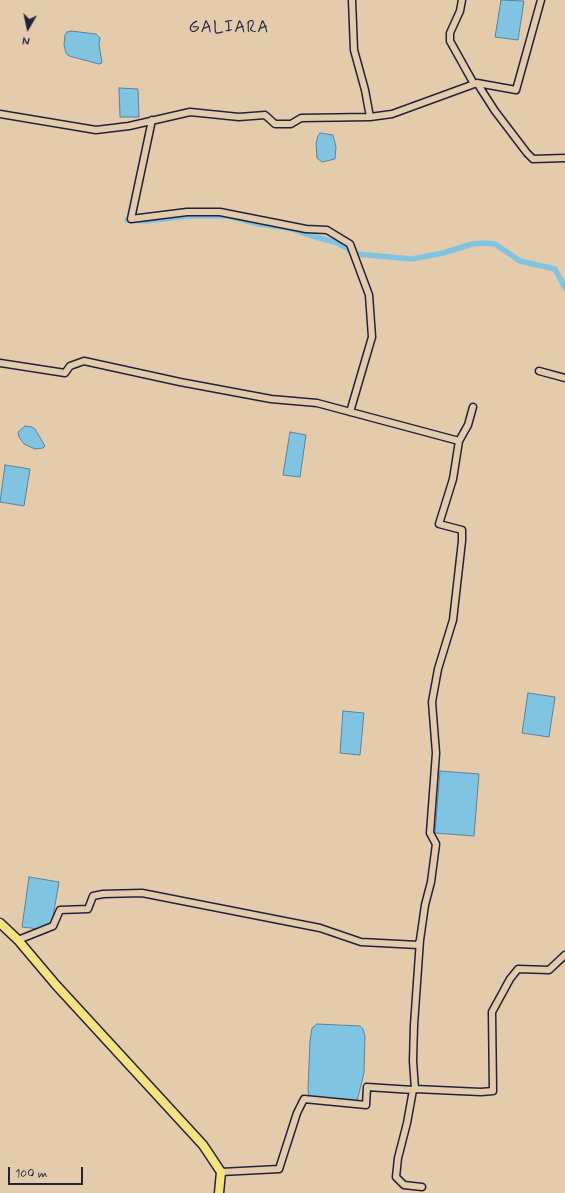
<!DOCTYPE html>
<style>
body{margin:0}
#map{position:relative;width:565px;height:1193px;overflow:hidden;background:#e4cbac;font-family:Mynerve,sans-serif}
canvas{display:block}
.north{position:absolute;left:8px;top:8px;width:40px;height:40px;-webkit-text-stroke:3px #e4cbac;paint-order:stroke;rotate:189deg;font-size:11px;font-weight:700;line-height:16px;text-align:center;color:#22223b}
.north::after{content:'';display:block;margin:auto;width:14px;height:18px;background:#22223b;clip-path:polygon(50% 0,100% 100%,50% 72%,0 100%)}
.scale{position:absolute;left:8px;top:1167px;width:75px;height:18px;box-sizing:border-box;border:2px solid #22223b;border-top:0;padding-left:5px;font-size:12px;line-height:14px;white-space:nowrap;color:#22223b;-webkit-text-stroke:3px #e4cbac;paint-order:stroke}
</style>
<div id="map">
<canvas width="565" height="1193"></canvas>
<div class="north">N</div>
<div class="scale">100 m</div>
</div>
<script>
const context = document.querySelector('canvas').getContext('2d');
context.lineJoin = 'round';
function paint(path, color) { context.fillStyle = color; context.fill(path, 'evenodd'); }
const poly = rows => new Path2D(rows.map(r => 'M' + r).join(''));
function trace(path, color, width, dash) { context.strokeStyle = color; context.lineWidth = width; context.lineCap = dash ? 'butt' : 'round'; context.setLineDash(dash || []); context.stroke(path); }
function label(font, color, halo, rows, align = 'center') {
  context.font = font + ' Mynerve,sans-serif'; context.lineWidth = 3.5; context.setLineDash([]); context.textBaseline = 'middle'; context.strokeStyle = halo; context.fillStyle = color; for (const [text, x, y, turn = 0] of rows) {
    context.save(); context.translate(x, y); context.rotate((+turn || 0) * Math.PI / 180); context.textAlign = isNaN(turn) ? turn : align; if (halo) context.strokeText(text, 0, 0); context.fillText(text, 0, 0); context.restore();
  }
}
const water = poly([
 [501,0,524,1,518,40,495,37,501,0],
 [71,31,96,34,100,38,99,44,102,63,99,64,69,56,66,53,64,45,65,35,67,32,71,31],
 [119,88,138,89,139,117,120,117,119,88],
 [320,133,333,135,336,147,335,159,322,162,317,158,316,143,318,136,320,133],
 [25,426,32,427,35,429,45,446,43,448,35,449,24,444,19,437,18,432,25,426],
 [290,432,306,435,300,477,283,475,290,432],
 [5,465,30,469,24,506,0,502,5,465],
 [528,693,555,697,549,737,522,733,528,693],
 [343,711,364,713,360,755,340,753,343,711],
 [440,771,479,774,474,836,435,833,440,771],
 [29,877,59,882,52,922,50,925,39,929,22,927,29,877],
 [317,1024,360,1026,363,1029,365,1036,364,1073,357,1101,309,1098,308,1089,310,1041,312,1028,317,1024]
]);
paint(water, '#81c4e2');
trace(water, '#5b839f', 1);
trace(poly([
 [127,220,144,221,188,216,229,216,258,224,289,228,312,236,338,243,357,254,412,259,443,253,472,244,485,243,495,244,520,261,555,269,565,288]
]), '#81c4e2', 5.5);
const minor = poly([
 [352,0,354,50,365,90,370,117],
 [462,0,460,11,450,33,450,41,474,84],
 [477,83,495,111,527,153,533,159,565,158],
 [0,114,96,130,129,126,190,112,239,117,265,115,275,124,291,124,301,118,370,117,392,114,477,83,516,90,541,0],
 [152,120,131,219,187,212,220,212,306,229,327,230,350,244,369,295,372,337,350,412],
 [0,363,65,373,70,366,84,361,180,382,271,399,317,403,459,441,453,479,439,524,462,530,462,541,453,620,438,669,432,702,436,753,430,833,436,844,431,882,425,905,420,940,414,1025,413,1061,415,1089,481,1092,493,1091,492,1012,510,979,518,969,549,970,565,955],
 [539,371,565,378],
 [459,441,468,425,473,407],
 [18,940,53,926,60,910,88,909,93,896,103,894,142,893,320,928,361,942,418,945,420,940],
 [413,1090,407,1123,398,1158,396,1177,404,1185,422,1187],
 [221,1172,279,1169,297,1113,304,1099,366,1105,367,1087,413,1090,415,1089]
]);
const major = poly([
 [0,923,18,940,56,985,203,1145,221,1172,219,1193]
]);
trace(minor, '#22223b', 9);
trace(major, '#22223b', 11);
trace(minor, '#e4cbac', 6);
trace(major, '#f5e382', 8);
context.letterSpacing = '1px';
label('17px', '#22223b', '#e4cbac', [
 ["GALIARA",229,28]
]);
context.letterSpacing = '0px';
</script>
